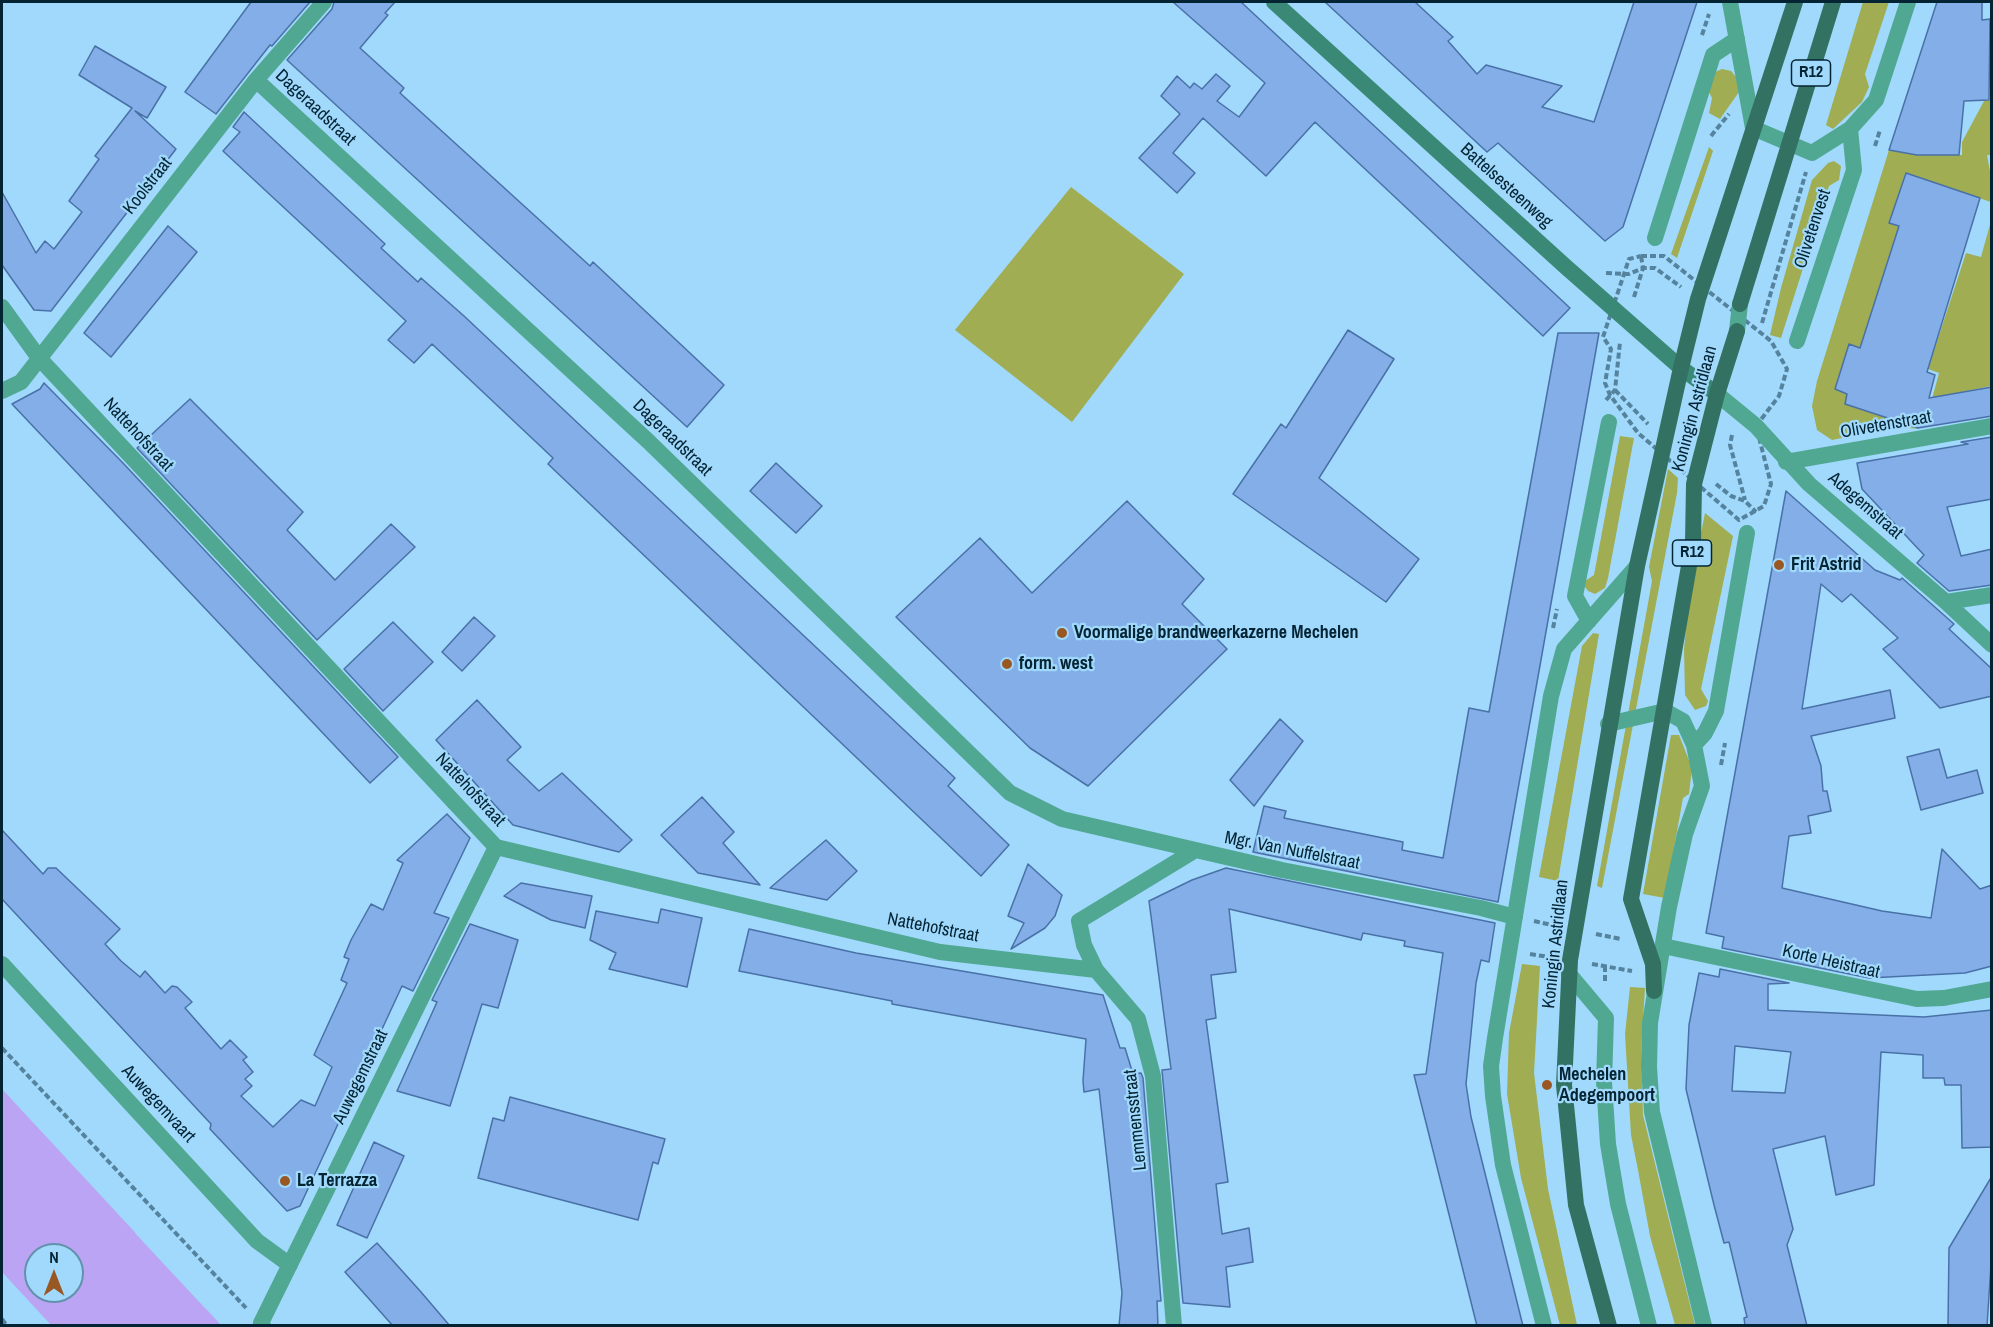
<!DOCTYPE html>
<style>
body{margin:0}
#map{position:relative;width:1993px;height:1327px;overflow:hidden;background:#a0d9fc;font-family:"Archivo Narrow",sans-serif}
canvas{display:block}
.frame{position:absolute;inset:0;border:3px solid #042434;pointer-events:none}
.north{position:absolute;left:24px;top:1243px;width:60px;height:60px;box-sizing:border-box;background:#a0d9fc;border:2px solid #6291ac;border-radius:50%;rotate:0deg;font-size:16px;font-weight:700;line-height:24px;text-align:center;color:#042434}
.north::after{content:'';display:block;margin:auto;width:21px;height:27px;background:#995823;clip-path:polygon(50% 0,100% 100%,50% 72%,0 100%)}
</style>
<div id="map">
<canvas width="1993" height="1327"></canvas>
<div class="frame"></div>
<div class="north">N</div>
</div>
<script>
const context = document.querySelector('canvas').getContext('2d');
context.lineJoin = 'round';
function paint(path, color) { context.fillStyle = color; context.fill(path, 'evenodd'); }
const poly = rows => new Path2D(rows.map(r => 'M' + r).join(''));
function trace(path, color, width, dash) { context.strokeStyle = color; context.lineWidth = width; context.lineCap = dash ? 'butt' : 'round'; context.setLineDash(dash || []); context.stroke(path); }
function label(font, color, halo, rows, align = 'center') {
  context.font = font + ' "Archivo Narrow",sans-serif'; context.lineWidth = 4.5; context.setLineDash([]); context.textBaseline = 'middle'; context.strokeStyle = halo; context.fillStyle = color; for (const [text, x, y, turn = 0] of rows) {
    context.save(); context.translate(x, y); context.rotate((+turn || 0) * Math.PI / 180); context.textAlign = isNaN(turn) ? turn : align; if (halo) context.strokeText(text, 0, 0); context.fillText(text, 0, 0); context.restore();
  }
}
paint(poly([
 [1863,2,1889,2,1865,74,1869,87,1862,102,1833,129,1826,125],
 [1722,69,1731,71,1736,77,1739,92,1720,119,1709,113,1712,98,1707,88,1713,73],
 [1991,100,1991,155,1987,155,1991,177,1991,202,1905,174,1890,222,1899,226,1860,348,1849,345,1835,389,1847,394,1845,404,1920,429,1898,427,1832,440,1817,430,1812,406,1817,381,1889,150,1917,155,1962,155,1962,142,1984,101],
 [1709,147,1713,151,1677,258,1671,254],
 [1834,161,1841,166,1839,180,1829,186,1781,338,1770,335,1781,288,1812,180,1828,163],
 [1071,187,1184,274,1072,422,955,330],
 [1991,221,1991,386,1952,394,1926,421,1939,373,1928,369,1966,253,1981,257],
 [1620,436,1634,438,1608,578,1605,588,1595,594,1588,591,1582,583,1594,575],
 [1668,469,1678,478,1677,493,1602,888,1597,886,1652,581,1649,567],
 [1705,513,1733,536,1701,689,1708,701,1706,706,1695,710,1685,695,1684,650,1689,593],
 [1593,633,1599,634,1558,881,1539,877,1582,646],
 [1671,735,1679,735,1692,768,1689,794,1683,798,1665,898,1643,894],
 [1522,964,1540,966,1534,1073,1548,1189,1577,1325,1560,1325,1521,1178,1507,1094,1509,1033],
 [1630,987,1645,988,1641,1050,1643,1115,1695,1325,1675,1325,1650,1236,1638,1170,1631,1135,1625,1034]
]), '#a0ad52');
paint(poly([
 [2,1089,221,1325,51,1325,2,1272],
 [36,1255,72,1255,72,1291,36,1291]
]), '#baa4f3');
paint(poly([
 [138,1231,207,1306,205,1308,135,1233]
]), '#a0d9fc');
const building = poly([
 [251,2,310,2,272,46,270,45,216,114,185,92,251,2],
 [334,2,395,2,385,13,388,15,360,48,404,88,400,93,590,266,593,262,724,385,687,427,287,60,332,9,334,2],
 [1173,2,1241,2,1570,308,1543,336,1315,122,1266,176,1203,118,1173,153,1195,173,1177,193,1139,158,1180,114,1161,96,1177,76,1190,88,1194,83,1202,89,1216,74,1230,86,1217,101,1239,117,1265,83,1173,2],
 [1325,2,1415,2,1453,37,1448,41,1477,74,1486,65,1562,86,1542,107,1594,122,1634,2,1697,2,1623,227,1605,241,1498,143,1487,152,1325,2],
 [1937,2,1982,2,1982,20,1990,19,1989,100,1964,101,1959,155,1917,155,1889,150,1937,2],
 [95,46,166,87,147,118,135,111,176,149,51,311,34,310,2,265,2,192,36,253,45,241,54,249,82,212,69,201,99,159,95,156,132,108,79,75,95,46],
 [244,112,385,244,381,248,418,282,421,278,464,316,955,778,948,786,1009,845,981,876,548,464,553,458,432,344,414,363,388,340,406,321,223,151,240,132,233,127,244,112],
 [1906,173,1980,198,1927,372,1935,375,1929,398,1992,387,1992,416,1918,428,1845,404,1847,394,1835,389,1849,344,1860,348,1899,226,1889,223,1906,173],
 [168,226,197,252,111,357,84,333,168,226],
 [1348,330,1394,359,1319,478,1419,559,1386,602,1233,494,1281,424,1286,428,1348,330],
 [1558,333,1599,333,1498,902,1253,852,1264,806,1286,811,1284,818,1403,842,1402,850,1443,858,1469,708,1489,712,1558,333],
 [44,383,122,462,398,757,370,783,12,404,40,389,44,383],
 [190,399,303,512,287,530,335,580,391,524,415,547,317,640,137,448,190,399],
 [1992,437,1992,499,1947,507,1961,556,1992,549,1992,585,1949,591,1917,563,1924,555,1862,489,1857,463,1968,444,1961,442,1992,437],
 [776,463,822,506,796,533,750,491,776,463],
 [1786,491,1875,570,1900,580,1902,578,1954,624,1949,629,1992,669,1992,696,1940,708,1883,649,1898,638,1851,594,1842,602,1821,584,1802,709,1890,690,1895,718,1811,736,1821,766,1823,791,1827,791,1831,811,1808,816,1811,833,1789,836,1782,888,1882,911,1931,918,1942,849,1980,889,1992,885,1992,966,1965,973,1869,978,1722,948,1724,937,1706,933,1786,491],
 [1127,501,1204,579,1182,604,1227,649,1088,786,1030,748,896,617,980,538,1032,593,1127,501],
 [474,617,495,636,462,671,442,652,474,617],
 [393,622,433,662,383,711,344,669,393,622],
 [477,700,521,747,507,760,539,791,562,773,632,840,619,852,513,825,436,740,477,700],
 [1280,719,1303,741,1254,806,1230,780,1280,719],
 [1939,749,1947,778,1977,770,1983,793,1921,810,1907,757,1939,749],
 [702,797,734,832,723,843,760,885,698,873,661,835,702,797],
 [447,814,470,838,434,913,449,918,413,991,402,986,300,1206,287,1211,210,1129,211,1124,2,899,2,830,43,874,48,868,56,868,120,929,105,944,121,961,140,977,145,971,165,993,172,986,177,987,192,1002,185,1008,221,1049,230,1040,247,1057,243,1060,253,1072,245,1079,252,1086,241,1096,273,1127,301,1100,315,1106,332,1067,314,1055,347,983,341,980,349,959,344,957,351,940,371,904,383,910,403,863,397,860,447,814],
 [826,840,857,871,827,900,770,888,826,840],
 [1028,864,1062,895,1055,916,1045,928,1011,949,1024,923,1008,916,1028,864],
 [1226,868,1495,923,1489,962,1481,960,1476,983,1466,1084,1471,1117,1523,1326,1477,1326,1414,1075,1426,1074,1443,953,1404,946,1405,941,1363,933,1361,940,1229,909,1236,972,1211,975,1216,1018,1206,1020,1228,1182,1216,1184,1222,1234,1249,1228,1253,1262,1226,1267,1230,1307,1183,1303,1162,1070,1171,1069,1149,901,1192,880,1226,868],
 [521,883,592,896,585,928,551,920,504,896,521,883],
 [661,909,702,918,687,987,609,969,616,953,590,940,596,911,658,923,661,909],
 [470,924,518,940,498,1008,482,1004,450,1106,397,1091,437,1002,432,1000,470,924],
 [749,929,856,953,1103,995,1120,1048,1125,1048,1133,1074,1141,1073,1143,1078,1161,1301,1157,1301,1158,1326,1119,1326,1122,1293,1099,1089,1084,1092,1083,1081,1086,1039,892,1004,892,1001,739,971,749,929],
 [1720,969,1789,983,1768,984,1768,1010,1924,1017,1992,1010,1992,1147,1962,1148,1961,1085,1945,1085,1944,1078,1923,1078,1923,1055,1881,1052,1874,1185,1836,1195,1825,1136,1773,1149,1793,1229,1787,1245,1807,1326,1745,1326,1744,1318,1747,1317,1729,1242,1724,1243,1714,1205,1686,1089,1689,1025,1699,973,1719,977,1720,969],
 [1735,1046,1791,1052,1785,1093,1732,1091,1735,1046],
 [510,1097,665,1139,658,1164,653,1162,638,1220,478,1178,493,1118,504,1121,510,1097],
 [374,1142,404,1156,367,1238,337,1225,374,1142],
 [1992,1176,1992,1250,1987,1326,1948,1326,1949,1248,1992,1176],
 [377,1243,421,1292,450,1326,393,1326,370,1300,345,1272,377,1243]
]);
paint(building, '#84aee8');
trace(building, '#4971a7', 1.5);
trace(poly([
 [1702,35,1709,14],
 [1711,136,1729,114],
 [1875,146,1880,130],
 [1641,256,1664,256,1771,341,1787,369,1779,396,1756,426,1771,484,1764,506,1739,520,1638,433,1610,395,1605,383,1611,349,1603,337,1629,259,1641,256],
 [1606,273,1629,274,1643,268,1655,268,1681,287],
 [1634,297,1643,268,1641,256],
 [1762,323,1806,172],
 [1615,390,1648,424],
 [1606,400,1615,390,1620,342],
 [1732,435,1730,445,1745,500],
 [1716,484,1731,496,1745,501,1756,512],
 [1553,628,1557,609],
 [1721,765,1725,743],
 [1534,921,1556,926],
 [1596,934,1621,939],
 [1530,954,1549,957],
 [1592,964,1632,971],
 [1605,966,1605,983],
 [2,1048,246,1308],
 [2,1319,7,1326]
]), '#55829c', 4, [6, 3]);
trace(poly([
 [1730,2,1753,128,1812,153,1850,129,1876,100,1908,2],
 [256,80,648,441,1010,793,1062,819,1282,870,1481,908,1515,917],
 [1655,238,1713,55,1737,39],
 [2,307,39,358,496,847,940,952,1096,970],
 [1797,341,1854,170,1850,129],
 [2,391,21,382,256,80,324,2],
 [1717,394,1756,426,1809,484,1946,602,1992,645],
 [1786,462,1992,426],
 [1946,602,1992,595],
 [1589,621,1575,596,1609,422],
 [1608,724,1665,711,1683,721,1694,745,1702,786,1685,834,1669,907,1650,1023,1649,1067,1652,1112,1704,1326],
 [1694,745,1705,733,1716,711,1747,533],
 [1663,946,1917,999,1944,998,1992,989],
 [2,964,257,1241,290,1265],
 [1569,974,1606,1018,1604,1082,1608,1144,1618,1204,1649,1326],
 [263,1326,261,1323,496,847],
 [1174,1326,1153,1076,1138,1019,1096,970,1084,945,1079,921,1194,851],
 [1544,1326,1503,1165,1493,1096,1491,1066,1495,1038,1551,696,1564,649,1637,566]
]), '#50a893', 16);
trace(poly([
 [1737,331,1740,304]
]), '#50a893', 16);
trace(poly([
 [1274,2,1566,267,1681,368,1717,394]
]), '#3a8977', 16);
trace(poly([
 [1740,304,1833,2],
 [1654,991,1653,964,1631,899,1693,543,1694,484,1717,394,1737,331],
 [1609,1326,1576,1205,1564,1085,1570,960,1637,566,1681,368,1698,299,1795,2]
]), '#337163', 16);
for (const [x, y, r, color] of [
 [1779,565,6,"#995823"],
 [1062,633,6,"#995823"],
 [1007,664,6,"#995823"],
 [1547,1085,6,"#995823"],
 [285,1181,6,"#995823"]
]) { const dot = new Path2D(); dot.arc(x, y, r, 0, 2 * Math.PI); context.fillStyle = color; context.fill(dot); trace(dot, '#a0d9fc', 2); }
for (const [x, y, w] of [
 [1811,73,39],
 [1692,553,39]
]) { const box = new Path2D(); box.roundRect(x - w / 2, y - 13, w, 26, 4.5); context.fillStyle = '#a0d9fc'; context.fill(box); trace(box, '#042434', 1.5); }
label('bold 16px', '#042434', null, [
 ["R12",1811,73],
 ["R12",1692,553]
]);
label('18px', '#042434', '#a0d9fc', [
 ["Dageraadstraat",315,108,43],
 ["Koolstraat",148,186,-52],
 ["Battelsesteenweg",1506,186,42],
 ["Olivetenvest",1813,229,-72],
 ["Koningin Astridlaan",1695,409,-75],
 ["Olivetenstraat",1886,425,-10],
 ["Nattehofstraat",138,435,47],
 ["Dageraadstraat",672,438,44],
 ["Adegemstraat",1865,506,41],
 ["Nattehofstraat",470,790,47],
 ["Mgr. Van Nuffelstraat",1292,851,11],
 ["Nattehofstraat",933,928,11],
 ["Koningin Astridlaan",1556,944,-84],
 ["Korte Heistraat",1831,962,13],
 ["Auwegemstraat",361,1077,-64],
 ["Auwegemvaart",158,1104,47],
 ["Lemmensstraat",1136,1120,-96]
]);
label('bold 18px', '#042434', '#a0d9fc', [
 ["Frit Astrid",1791,565],
 ["Voormalige brandweerkazerne Mechelen",1074,633],
 ["form. west",1019,664],
 ["Mechelen",1559,1075],
 ["Adegempoort",1559,1096],
 ["La Terrazza",297,1181]
], 'left');
</script>
